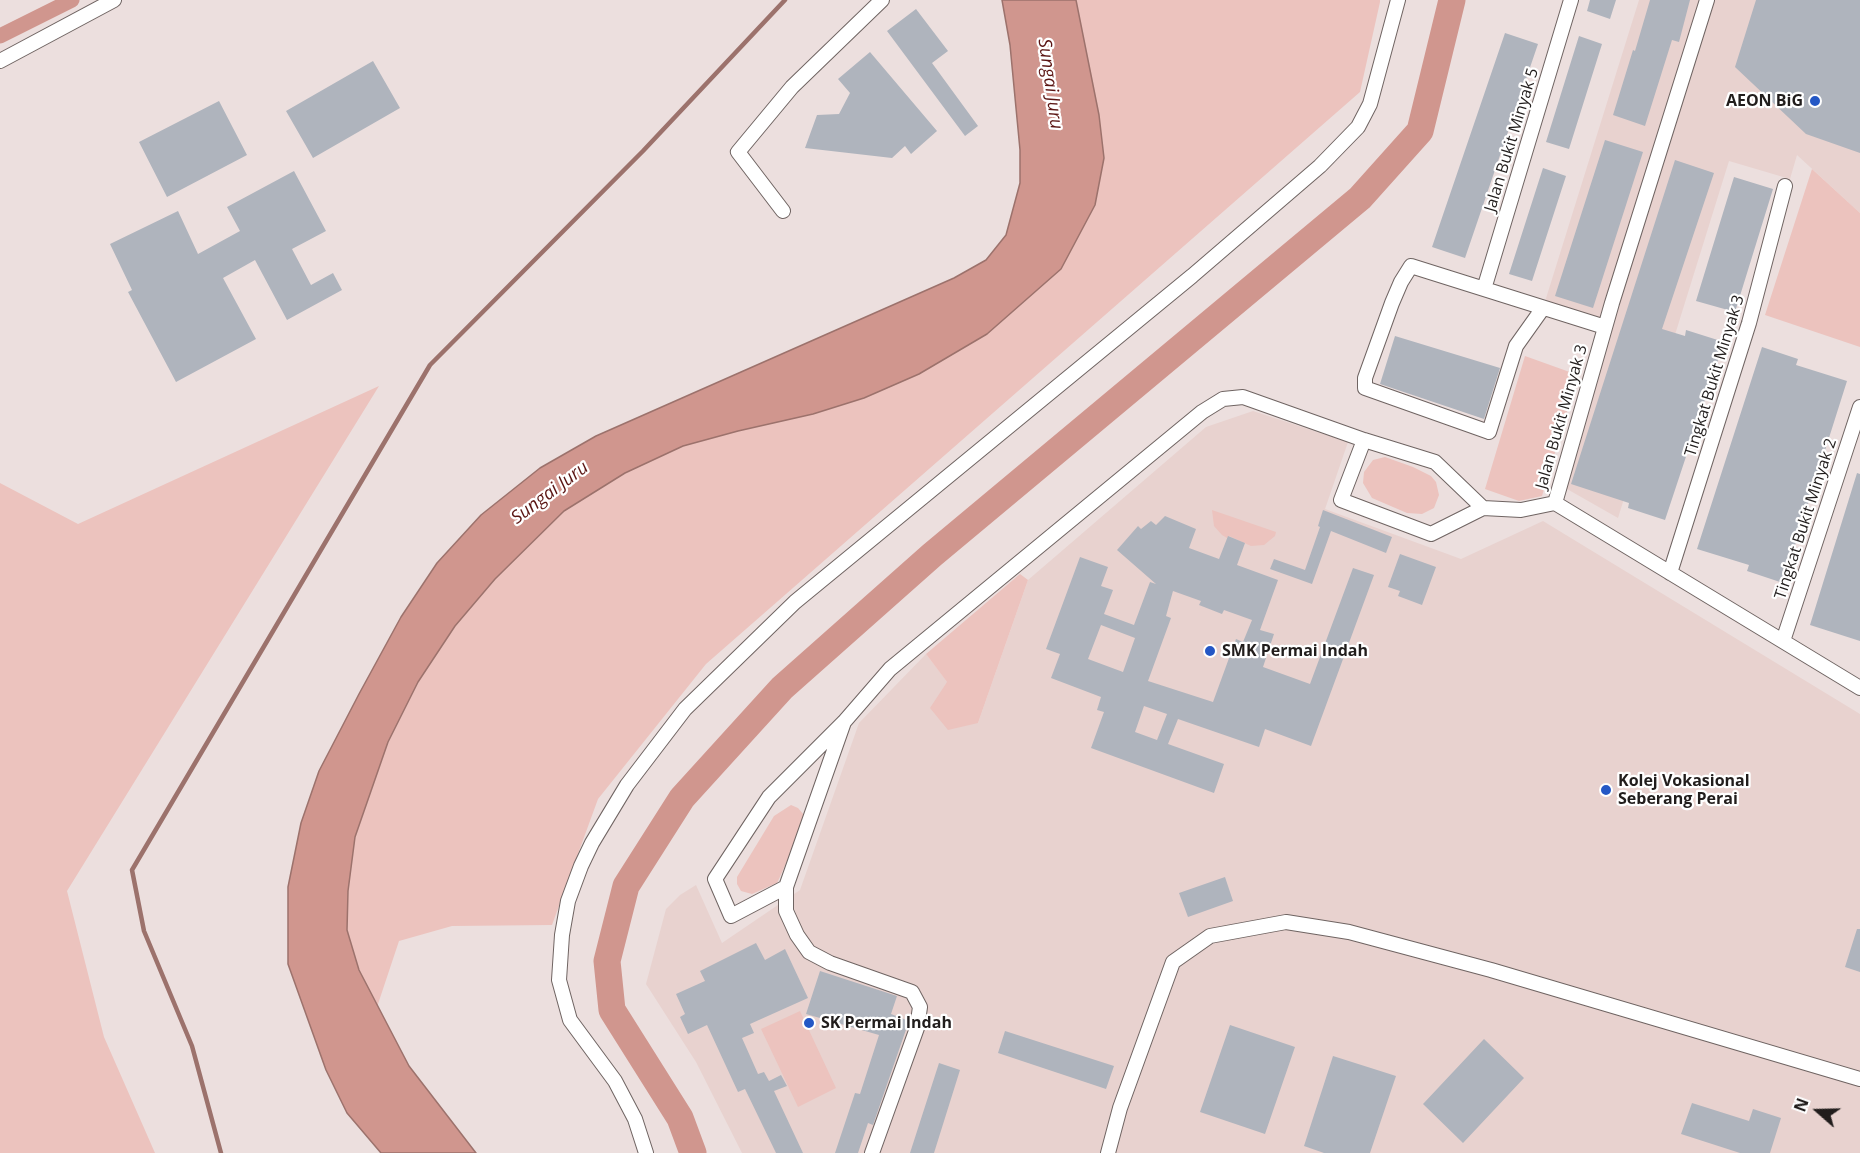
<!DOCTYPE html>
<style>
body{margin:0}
#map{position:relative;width:1860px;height:1153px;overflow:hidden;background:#ecdfde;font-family:"Open Sans",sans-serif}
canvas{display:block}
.north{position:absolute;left:1788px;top:1081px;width:60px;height:60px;-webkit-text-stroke:4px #fff;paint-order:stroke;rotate:290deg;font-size:16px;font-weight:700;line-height:24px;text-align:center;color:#211d1c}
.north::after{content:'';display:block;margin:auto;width:21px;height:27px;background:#211d1c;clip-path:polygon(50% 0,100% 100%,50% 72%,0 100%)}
</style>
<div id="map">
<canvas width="1860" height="1153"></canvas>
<div class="north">N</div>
</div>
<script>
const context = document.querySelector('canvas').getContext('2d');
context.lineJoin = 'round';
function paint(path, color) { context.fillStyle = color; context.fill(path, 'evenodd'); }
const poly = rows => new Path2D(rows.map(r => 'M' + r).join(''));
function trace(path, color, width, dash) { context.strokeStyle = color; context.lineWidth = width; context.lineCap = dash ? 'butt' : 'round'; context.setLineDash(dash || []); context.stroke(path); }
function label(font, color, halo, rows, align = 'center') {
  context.font = font + ' "Open Sans",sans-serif'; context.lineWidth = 4.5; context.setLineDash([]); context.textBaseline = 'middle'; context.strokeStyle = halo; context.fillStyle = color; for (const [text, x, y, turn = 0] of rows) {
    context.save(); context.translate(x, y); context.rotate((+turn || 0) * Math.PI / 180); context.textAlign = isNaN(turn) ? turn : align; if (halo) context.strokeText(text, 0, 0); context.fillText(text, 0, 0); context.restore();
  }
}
paint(poly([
 [1639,0,1860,0,1860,213,1797,155,1790,179,1729,161,1618,518,1560,485,1605,327,1543,308],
 [1253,411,1348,442,1325,509,1461,559,1543,521,1860,714,1860,1153,742,1153,696,1062,646,984,666,909,680,895,696,885,722,943,800,890,859,723,926,654,978,723,1028,580,1206,427]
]), '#e8d2cf');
paint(poly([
 [1076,0,1380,0,1380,2,1360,92,706,664,598,799,552,925,452,926,399,941,377,1007,359,970,347,930,348,891,355,837,388,742,418,682,455,626,495,579,564,511,625,473,683,446,738,431,813,414,864,398,919,374,1061,269,1095,205,1086,52],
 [1812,169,1860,213,1860,347,1765,315],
 [1525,356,1578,375,1542,496,1519,501,1485,489],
 [379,386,67,891,104,1037,155,1153,0,1153,0,483,78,524],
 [1385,457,1413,467,1431,476,1436,482,1439,495,1434,508,1422,514,1407,513,1372,498,1363,483,1364,472,1373,460],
 [1212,510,1276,532,1275,536,1264,545,1251,546,1229,536,1227,538,1222,535,1214,526],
 [1020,574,1028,580,978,723,948,730,930,708,947,682,926,654],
 [791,805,798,808,804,815,804,822,779,879,777,883,752,894,741,891,737,884,737,877,774,816],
 [800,1011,836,1088,798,1107,761,1029]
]), '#ecc3be');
const water = poly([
 [1002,0,1076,0,1099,115,1104,158,1095,205,1061,269,987,334,919,374,864,398,813,414,738,431,683,446,625,473,564,511,495,579,455,626,418,682,388,742,355,837,348,891,347,930,359,970,409,1066,476,1153,381,1153,347,1113,326,1070,288,964,288,887,301,823,319,771,359,694,401,617,437,563,481,515,540,468,596,436,954,278,986,260,1006,235,1020,183,1020,150,1010,45,1002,0]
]);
paint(water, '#d0968e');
trace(water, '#9c726c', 1.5);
trace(poly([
 [221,1153,192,1046,144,931,132,870,430,365,643,151,785,0]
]), '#9c726c', 4.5);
trace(poly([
 [0,36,72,0]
]), '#d0968e', 15);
trace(poly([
 [693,1153,680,1118,612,1010,607,961,626,886,682,798,782,688,932,555,1360,198,1420,131,1452,0]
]), '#d0968e', 27);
paint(poly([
 [1590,0,1616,0,1610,19,1587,11],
 [1650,0,1690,0,1679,42,1672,40,1645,126,1613,115,1633,50,1635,51],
 [1756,0,1860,0,1860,153,1806,134,1735,67],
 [916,9,948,51,932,63,978,126,965,136,887,31],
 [1505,33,1538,44,1465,258,1432,247],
 [1579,36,1602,44,1569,149,1546,142],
 [870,52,937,131,911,154,905,146,892,158,805,148,817,115,839,114,850,93,838,79],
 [373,61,400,108,313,158,286,111],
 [219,101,247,155,167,197,139,142],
 [1605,140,1643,152,1593,308,1555,296],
 [1675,160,1714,173,1662,329,1685,336,1686,330,1724,342,1665,520,1628,508,1629,503,1571,484],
 [1543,168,1566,176,1532,281,1509,274],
 [294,171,326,231,292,249,311,285,333,273,342,290,287,320,255,260,223,278,256,339,176,382,128,292,132,290,110,244,178,211,198,254,240,231,227,207],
 [1734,177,1773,189,1735,312,1696,301],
 [1395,336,1500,368,1484,419,1380,384],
 [1762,347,1798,359,1796,365,1847,381,1783,583,1747,571,1749,565,1697,549],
 [1857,473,1860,474,1860,641,1810,625],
 [1323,510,1392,537,1386,553,1331,531,1312,584,1270,569,1274,559,1305,570,1320,527,1318,526],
 [1165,516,1196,529,1189,548,1219,559,1228,536,1245,543,1237,565,1278,580,1260,630,1274,634,1263,667,1310,684,1353,568,1374,575,1311,746,1265,729,1259,747,1178,719,1168,744,1224,764,1214,793,1091,748,1104,712,1097,710,1101,697,1051,678,1060,654,1046,649,1080,557,1108,567,1101,586,1113,590,1104,614,1134,625,1150,582,1156,584,1117,550,1138,526,1141,529,1151,521,1156,525],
 [1173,591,1201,601,1199,605,1222,614,1224,610,1252,620,1243,642,1236,639,1213,702,1148,681,1171,618,1166,616],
 [1101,625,1135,638,1123,672,1088,659],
 [1144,706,1167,714,1157,740,1135,732],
 [1400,554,1436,567,1422,605,1398,596,1400,591,1388,587],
 [1225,877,1233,901,1188,917,1179,893],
 [1857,929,1860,929,1860,972,1845,967],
 [756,943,765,960,785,949,808,998,750,1024,754,1033,742,1038,758,1074,764,1072,769,1081,781,1075,787,1086,774,1091,803,1153,776,1153,745,1089,738,1092,707,1025,688,1034,680,1017,685,1014,676,994,705,981,700,971],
 [820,971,897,996,891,1014,909,1021,873,1125,868,1123,858,1153,835,1153,855,1093,860,1094,879,1035,806,1014],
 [1230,1025,1295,1047,1265,1134,1200,1112],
 [1005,1031,1114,1066,1106,1089,998,1053],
 [1484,1039,1524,1078,1463,1143,1423,1104],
 [1333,1056,1396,1076,1370,1153,1324,1153,1304,1146],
 [939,1063,960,1070,934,1153,910,1153],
 [1692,1103,1749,1121,1753,1109,1781,1118,1770,1153,1740,1153,1681,1134]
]), '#afb4bd');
const minor = poly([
 [1707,0,1612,303,1555,503,1860,688],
 [0,61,114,0],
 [783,211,738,152,792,87,882,0],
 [1484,289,1571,0],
 [1543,308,1516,346,1489,432,1365,388,1365,378,1392,303,1401,282,1411,266,1605,327],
 [1364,440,1341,500,1431,534,1483,508],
 [1670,573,1749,323,1785,186],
 [1783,641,1860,407],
 [844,722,786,887,731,916,715,879,769,797,844,722,890,669,1202,412,1223,399,1243,397,1364,440,1435,462,1483,508,1521,510,1555,503],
 [786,887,786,911,797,935,809,952,830,963,912,992,920,1007,917,1028,872,1153],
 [646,1153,635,1119,615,1081,570,1020,559,980,562,935,568,901,581,866,592,843,627,785,685,709,795,602,1192,276,1320,166,1358,127,1370,104,1398,0],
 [1108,1153,1120,1108,1173,962,1210,936,1286,922,1349,932,1491,970,1860,1079]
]);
trace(minor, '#6f6462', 16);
trace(minor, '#fff', 14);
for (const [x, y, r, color] of [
 [1815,101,6,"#2457c5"],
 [1210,651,6,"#2457c5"],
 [1606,790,6,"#2457c5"],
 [809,1023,6,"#2457c5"]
]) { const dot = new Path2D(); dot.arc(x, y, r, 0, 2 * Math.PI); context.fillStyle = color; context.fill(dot); trace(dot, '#fff', 2); }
label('bold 16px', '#211d1c', '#fff', [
 ["AEON BiG",1803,101,"right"],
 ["SMK Permai Indah",1222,651],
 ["Kolej Vokasional",1618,781],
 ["Seberang Perai",1618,799],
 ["SK Permai Indah",821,1023]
], 'left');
label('16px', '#211d1c', '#fff', [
 ["Jalan Bukit Minyak 5",1512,140,-73],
 ["Tingkat Bukit Minyak 3",1715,376,-73],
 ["Jalan Bukit Minyak 3",1562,417,-74],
 ["Tingkat Bukit Minyak 2",1806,519,-72]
]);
label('italic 18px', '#5a1412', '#fff', [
 ["Sungai Juru",1050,84,82],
 ["Sungai Juru",550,493,-37]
]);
</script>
